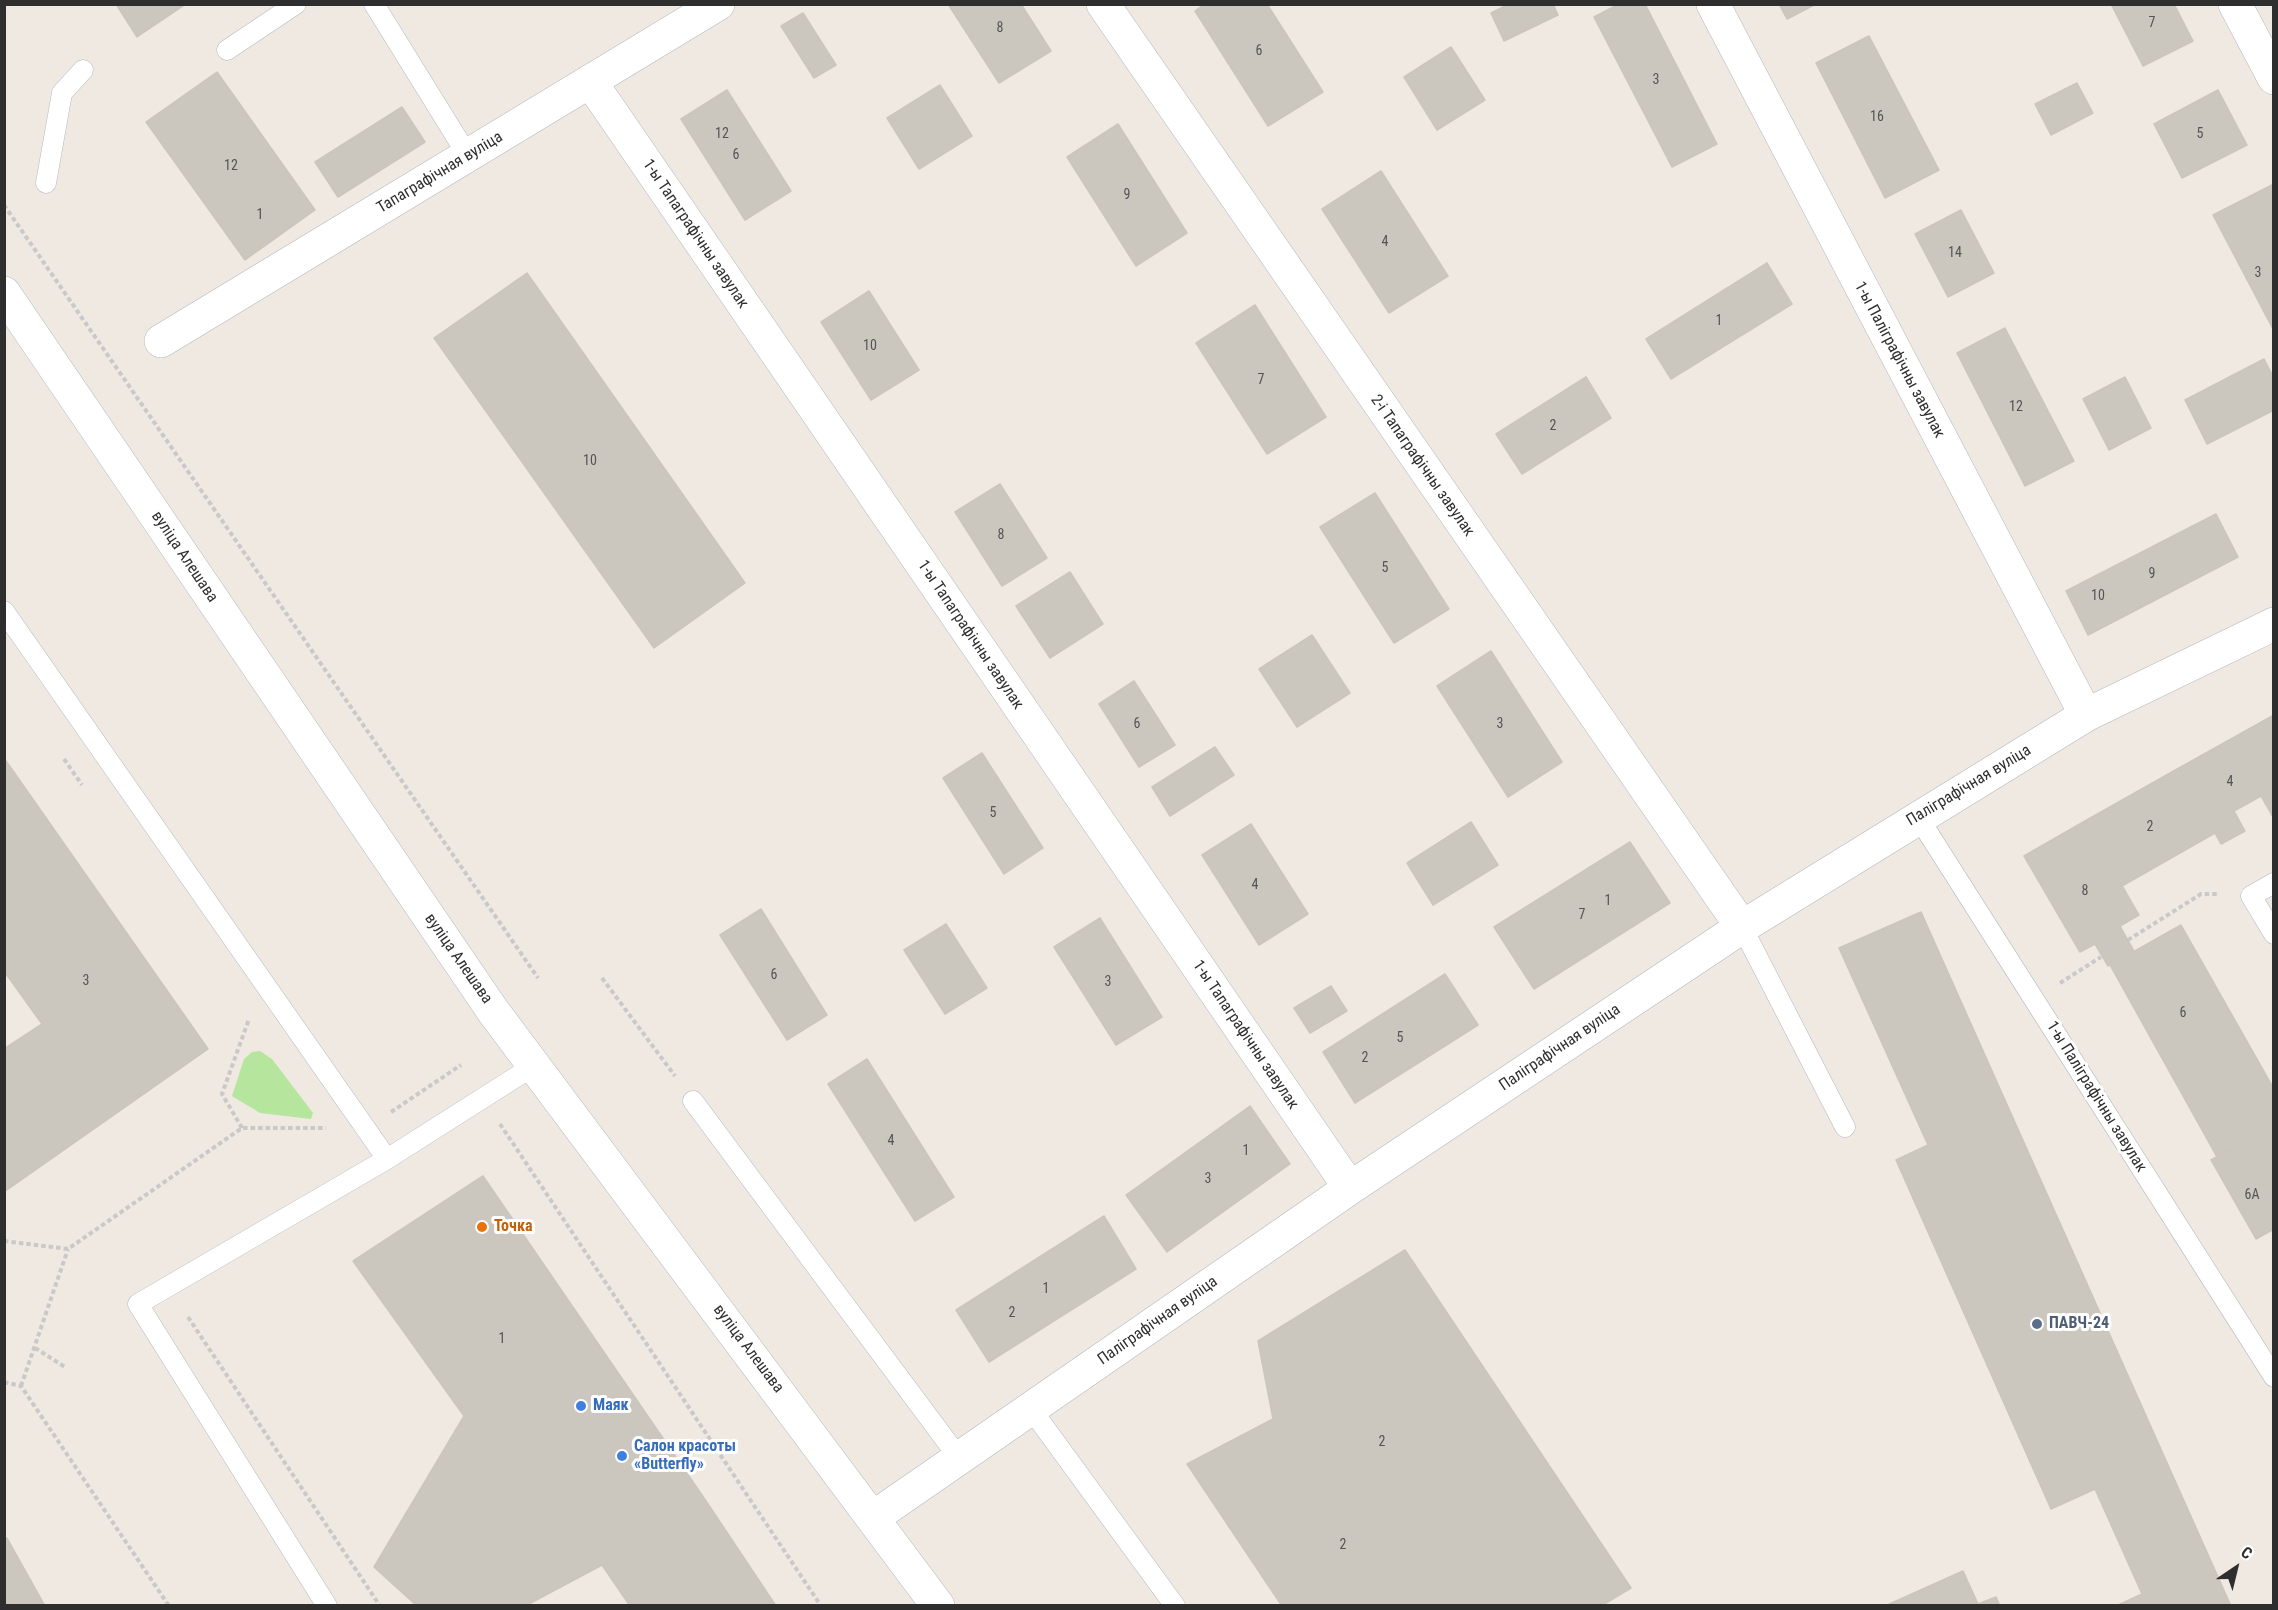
<!DOCTYPE html>
<meta charset="utf-8">
<style>
body{margin:0}
#map{position:relative;width:2278px;height:1610px;overflow:hidden;background:#efe9e1;font-family:"Roboto Condensed",sans-serif}
canvas{display:block}
.frame{position:absolute;inset:0;border:6px solid #2e2e2e;pointer-events:none}
.north{position:absolute;left:2206px;top:1538px;width:60px;height:60px;-webkit-text-stroke:4px #fff;paint-order:stroke;rotate:35deg;font-size:16px;font-weight:700;line-height:24px;text-align:center;color:#2e2e2e}
.north::after{content:'';display:block;margin:auto;width:21px;height:27px;background:#2e2e2e;clip-path:polygon(50% 0,100% 100%,50% 72%,0 100%)}
</style>
<div id="map">
<canvas width="2278" height="1610"></canvas>
<div class="frame"></div>
<div class="north">С</div>
</div>
<script>
const context = document.querySelector('canvas').getContext('2d');
context.lineJoin = 'round';
function paint(path, color) { context.fillStyle = color; context.fill(path, 'evenodd'); }
const poly = rows => new Path2D(rows.map(r => 'M' + r).join(''));
function trace(path, color, width, dash) { context.strokeStyle = color; context.lineWidth = width; context.lineCap = dash ? 'butt' : 'round'; context.setLineDash(dash || []); context.stroke(path); }
function label(font, color, halo, rows, align = 'center') {
  context.font = font + ' "Roboto Condensed",sans-serif'; context.lineWidth = 6; context.setLineDash([]); context.textBaseline = 'middle'; context.strokeStyle = halo; context.fillStyle = color; for (const [text, x, y, turn = 0] of rows) {
    context.save(); context.translate(x, y); context.rotate((+turn || 0) * Math.PI / 180); context.textAlign = isNaN(turn) ? turn : align; if (halo) context.strokeText(text, 0, 0); context.fillText(text, 0, 0); context.restore();
  }
}
paint(poly([
 [260,1051,272,1059,313,1113,311,1119,260,1113,232,1096,244,1059,252,1052]
]), '#b6e59e');
const building = poly([
 [116,4,186,4,137,37,116,4],
 [948,4,1021,4,1051,51,999,83,948,4],
 [1205,4,1267,4,1323,92,1268,126,1195,11,1205,4],
 [1509,4,1553,4,1558,15,1504,41,1491,13,1509,4],
 [1619,4,1645,4,1717,144,1672,167,1594,17,1619,4],
 [1779,4,1816,4,1787,19,1779,4],
 [2111,4,2174,4,2193,41,2143,66,2111,4],
 [803,13,836,65,814,78,781,26,803,13],
 [1869,36,1939,170,1885,198,1816,63,1869,36],
 [1451,47,1485,100,1437,130,1404,77,1451,47],
 [217,72,315,210,245,260,146,122,217,72],
 [2077,83,2093,113,2051,135,2035,104,2077,83],
 [940,85,972,136,919,169,887,118,940,85],
 [727,90,791,191,745,220,681,119,727,90],
 [2218,90,2247,145,2182,178,2154,124,2218,90],
 [402,107,425,142,338,197,315,162,402,107],
 [1118,124,1187,233,1136,266,1067,157,1118,124],
 [1381,171,1448,276,1389,313,1322,209,1381,171],
 [2272,185,2274,189,2274,331,2213,215,2272,185],
 [1961,210,1994,273,1948,297,1915,234,1961,210],
 [1767,263,1792,304,1671,379,1646,339,1767,263],
 [527,273,745,583,654,648,434,338,527,273],
 [869,291,919,370,871,400,821,322,869,291],
 [1255,305,1326,417,1267,454,1196,343,1255,305],
 [2005,328,2074,461,2025,486,1957,353,2005,328],
 [2264,359,2274,378,2274,410,2207,444,2185,400,2264,359],
 [1586,377,1611,418,1522,474,1496,434,1586,377],
 [2125,377,2151,428,2109,450,2083,399,2125,377],
 [1000,484,1047,558,1002,586,955,512,1000,484],
 [1375,493,1449,609,1394,643,1320,527,1375,493],
 [2216,514,2238,557,2088,635,2066,591,2216,514],
 [1070,572,1103,624,1050,658,1016,606,1070,572],
 [1312,635,1350,693,1297,727,1259,669,1312,635],
 [1491,651,1562,762,1508,797,1437,686,1491,651],
 [1134,681,1175,745,1139,767,1099,704,1134,681],
 [2274,715,2274,819,2261,796,2234,811,2245,831,2221,844,2179,768,2274,715],
 [1215,747,1234,775,1170,816,1152,787,1215,747],
 [982,753,1043,848,1004,874,943,778,982,753],
 [4,758,208,1049,4,1192,4,1049,42,1024,4,971,4,758],
 [2179,768,2215,833,2122,886,2085,821,2179,768],
 [2085,821,2139,915,2120,926,2134,951,2108,966,2095,944,2080,952,2024,856,2085,821],
 [1471,822,1498,865,1433,905,1407,863,1471,822],
 [1251,824,1308,914,1259,945,1202,855,1251,824],
 [1630,842,1670,903,1534,989,1494,927,1630,842],
 [761,909,827,1015,787,1040,720,935,761,909],
 [1921,912,2231,1606,2116,1606,2142,1594,2095,1489,2051,1509,1896,1160,1928,1145,1839,948,1921,912],
 [1100,918,1162,1017,1116,1045,1054,947,1100,918],
 [946,924,987,988,945,1014,904,950,946,924],
 [2181,925,2274,1089,2274,1125,2217,1157,2110,965,2181,925],
 [1445,974,1478,1025,1355,1103,1323,1052,1445,974],
 [1331,986,1347,1011,1310,1033,1294,1008,1331,986],
 [867,1059,954,1197,915,1221,828,1084,867,1059],
 [1250,1106,1290,1164,1167,1252,1126,1195,1250,1106],
 [2274,1125,2274,1229,2256,1239,2211,1160,2274,1125],
 [483,1176,704,1498,776,1606,630,1606,602,1565,525,1606,417,1606,374,1567,464,1416,353,1261,483,1176],
 [1104,1216,1136,1269,989,1362,956,1310,1104,1216],
 [1405,1250,1631,1588,1601,1606,1282,1606,1187,1464,1273,1419,1258,1341,1405,1250],
 [7,1538,45,1606,4,1606,4,1539,7,1538],
 [1963,1571,1978,1604,1996,1597,2000,1606,1885,1606,1963,1571]
]);
paint(building, '#cbc7bf');
trace(building, '#cbc5ba', 1.5);
const service = poly([
 [374,4,468,156],
 [227,50,296,4],
 [46,183,62,93,83,70],
 [4,611,387,1159],
 [1918,817,2274,1377],
 [2274,883,2251,896,2274,934],
 [1742,927,1845,1127],
 [693,1101,959,1458],
 [1031,1409,1175,1606],
 [327,1606,138,1304,387,1159,535,1065]
]);
const minor = poly([
 [1103,4,1742,927],
 [1713,4,2086,715],
 [2235,4,2274,78],
 [590,81,1350,1188],
 [4,293,493,1011,938,1606],
 [161,341,718,4],
 [874,1517,1350,1188,1742,927,2086,715,2274,624]
]);
trace(service, '#b4b7c1', 21);
trace(minor, '#b4b7c1', 34);
trace(poly([
 [4,205,538,978],
 [64,759,82,785],
 [2128,940,2201,894,2219,894],
 [602,978,675,1076],
 [2060,983,2101,957],
 [391,1112,461,1065],
 [500,1124,821,1606],
 [242,1128,222,1094,249,1019],
 [4,1241,68,1249,242,1128,326,1128],
 [188,1317,380,1606],
 [35,1348,65,1367],
 [4,1382,21,1386,169,1606],
 [21,1386,68,1249]
]), '#c9c9c9', 4, [4.5, 3]);
trace(service, '#fff', 20);
trace(minor, '#fff', 33);
for (const [x, y, r, color] of [
 [482,1227,6,"#e8710a"],
 [2037,1324,6,"#5c6f8a"],
 [581,1406,6,"#3f7fe0"],
 [622,1456,6,"#3f7fe0"]
]) { const dot = new Path2D(); dot.arc(x, y, r, 0, 2 * Math.PI); context.fillStyle = color; context.fill(dot); trace(dot, '#fff', 2); }
label('14px', '#555452', null, [
 ["7",2152,23],
 ["8",1000,28],
 ["6",1259,51],
 ["3",1656,80],
 ["16",1877,117],
 ["12",722,134],
 ["5",2200,134],
 ["6",736,155],
 ["12",231,166],
 ["9",1127,195],
 ["1",260,215],
 ["4",1385,242],
 ["14",1955,253],
 ["3",2258,273],
 ["1",1719,321],
 ["10",870,346],
 ["7",1261,380],
 ["12",2016,407],
 ["2",1553,426],
 ["10",590,461],
 ["8",1001,535],
 ["5",1385,568],
 ["9",2152,574],
 ["10",2098,596],
 ["6",1137,724],
 ["3",1500,724],
 ["4",2230,782],
 ["5",993,813],
 ["2",2150,827],
 ["4",1255,885],
 ["8",2085,891],
 ["1",1608,901],
 ["7",1582,915],
 ["6",774,975],
 ["3",86,981],
 ["3",1108,982],
 ["6",2183,1013],
 ["5",1400,1038],
 ["2",1365,1058],
 ["4",891,1141],
 ["1",1246,1151],
 ["3",1208,1179],
 ["6А",2252,1195],
 ["1",1046,1289],
 ["2",1012,1313],
 ["1",502,1339],
 ["2",1382,1442],
 ["2",1343,1545]
]);
label('16px', '#2e2e2e', '#fff', [
 ["Тапаграфічная вуліца",440,173,-31],
 ["1-ы Тапаграфічны завулак",695,234,56],
 ["1-ы Паліграфічны завулак",1899,360,62],
 ["2-і Тапаграфічны завулак",1422,466,55],
 ["вуліца Алешава",184,557,56],
 ["1-ы Тапаграфічны завулак",970,635,56],
 ["Паліграфічная вуліца",1969,786,-31],
 ["вуліца Алешава",458,959,55],
 ["1-ы Тапаграфічны завулак",1245,1035,56],
 ["Паліграфічная вуліца",1560,1048,-34],
 ["1-ы Паліграфічны завулак",2096,1097,58],
 ["Паліграфічная вуліца",1158,1321,-35],
 ["вуліца Алешава",748,1349,53]
]);
label('bold 16px', '#c56008', '#fff', [
 ["Точка",494,1227]
], 'left');
label('bold 16px', '#4e5e75', '#fff', [
 ["ПАВЧ-24",2049,1324]
], 'left');
label('bold 16px', '#366cbe', '#fff', [
 ["Маяк",593,1406],
 ["Салон красоты",634,1447],
 ["«Butterfly»",634,1465]
], 'left');
</script>
